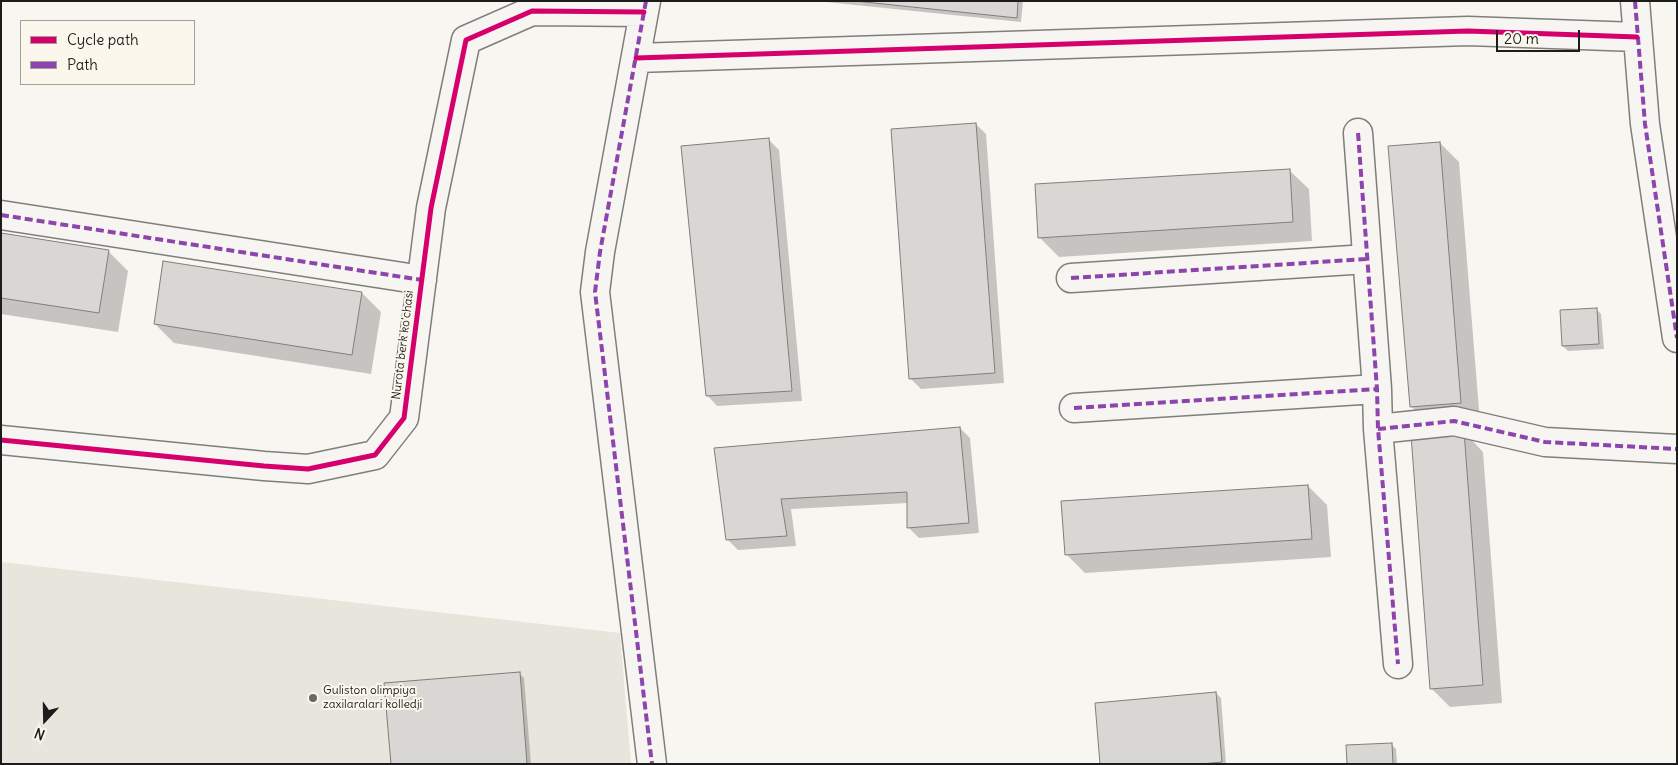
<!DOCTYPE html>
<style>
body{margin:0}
#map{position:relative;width:1678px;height:765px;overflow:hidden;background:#f8f6f0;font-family:Delius,sans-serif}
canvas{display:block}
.frame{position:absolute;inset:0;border:2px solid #1c1c1c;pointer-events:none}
.legend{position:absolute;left:20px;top:20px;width:175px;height:65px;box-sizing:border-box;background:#fbf7ec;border:1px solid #a29f99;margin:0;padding:6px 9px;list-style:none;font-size:15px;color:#1c1c1c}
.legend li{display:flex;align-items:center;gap:10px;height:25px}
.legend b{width:25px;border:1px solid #a29f99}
.north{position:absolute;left:20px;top:695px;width:50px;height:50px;-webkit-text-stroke:4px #fbf7ec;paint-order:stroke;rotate:201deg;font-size:14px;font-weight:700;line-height:20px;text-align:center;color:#1c1c1c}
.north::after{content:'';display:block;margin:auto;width:18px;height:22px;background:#1c1c1c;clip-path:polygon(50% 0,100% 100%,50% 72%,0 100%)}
.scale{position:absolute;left:1496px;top:30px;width:84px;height:22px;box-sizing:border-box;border:2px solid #1c1c1c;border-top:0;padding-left:6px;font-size:15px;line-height:18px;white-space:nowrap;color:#1c1c1c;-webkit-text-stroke:4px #fbf7ec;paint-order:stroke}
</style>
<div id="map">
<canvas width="1678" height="765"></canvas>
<div class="frame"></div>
<ul class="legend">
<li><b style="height:6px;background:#d6006c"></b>Cycle path</li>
<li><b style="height:6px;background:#8e44ad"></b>Path</li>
</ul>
<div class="north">N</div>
<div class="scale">20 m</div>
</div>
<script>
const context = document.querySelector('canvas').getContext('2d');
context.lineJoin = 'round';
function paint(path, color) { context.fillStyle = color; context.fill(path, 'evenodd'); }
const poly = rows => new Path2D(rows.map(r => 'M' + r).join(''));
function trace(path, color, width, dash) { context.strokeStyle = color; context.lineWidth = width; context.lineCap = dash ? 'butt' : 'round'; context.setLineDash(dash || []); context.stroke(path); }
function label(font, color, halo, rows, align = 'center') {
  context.font = font + ' Delius,sans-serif'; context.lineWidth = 4; context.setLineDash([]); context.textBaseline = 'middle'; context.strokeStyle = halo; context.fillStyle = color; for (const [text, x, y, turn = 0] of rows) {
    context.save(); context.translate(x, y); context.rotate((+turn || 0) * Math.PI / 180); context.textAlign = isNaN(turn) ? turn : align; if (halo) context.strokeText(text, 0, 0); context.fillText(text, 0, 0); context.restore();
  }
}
paint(poly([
 [1,562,620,633,631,764,1,764]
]), '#e8e5dd');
paint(poly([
 [816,1,1023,1,1021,22],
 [976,124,986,134,1004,383,921,389,911,379,892,130],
 [769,140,779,150,802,401,717,406,707,395],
 [1440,143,1459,162,1480,422,1430,425,1411,406],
 [1289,170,1309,189,1312,241,1059,257,1040,238],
 [1,235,108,251,128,271,118,332,1,314],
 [362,293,381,312,371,374,174,343,155,324],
 [1596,309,1601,314,1604,349,1568,351,1563,346],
 [960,428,970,438,979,533,919,538,908,527,908,503,791,509,796,546,738,550,727,539,716,449],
 [1464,432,1483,452,1502,703,1450,707,1431,688],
 [1308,486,1327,505,1331,557,1085,573,1066,554],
 [519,673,524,678,531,764,392,764],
 [1216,693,1221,698,1226,764,1101,764],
 [1391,744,1396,749,1397,764,1348,764]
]), '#0003');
const building = poly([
 [855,1,1018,1,1017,18,855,1],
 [976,123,995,373,909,379,891,129,976,123],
 [769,138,792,391,706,396,681,146,769,138],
 [1440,142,1461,403,1410,407,1388,146,1440,142],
 [1290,169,1293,222,1038,238,1035,184,1290,169],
 [1,233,109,250,99,313,1,298,1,233],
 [163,261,362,292,352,355,154,324,163,261],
 [1597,308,1599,344,1562,346,1560,310,1597,308],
 [960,427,969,523,907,528,907,492,781,499,787,536,726,540,714,448,960,427],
 [1464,431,1483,685,1430,689,1411,435,1464,431],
 [1308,485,1312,539,1065,555,1061,501,1308,485],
 [520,672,527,764,391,764,384,683,520,672],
 [1216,692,1222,762,1201,764,1100,764,1095,703,1216,692],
 [1392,743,1393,764,1347,764,1346,745,1392,743]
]);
paint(building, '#d9d7d3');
trace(building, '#7f7e7b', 1);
const minor = poly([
 [646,1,600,252,595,292,652,764],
 [1635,1,1645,124,1677,338],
 [636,58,1468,31,1637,37],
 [1358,133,1377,389,1378,429,1398,664],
 [1,215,422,280],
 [1071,278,1367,259],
 [1074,408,1377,389],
 [1378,429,1454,421,1545,442,1677,449],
 [1,440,264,466,308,469,375,455,404,418,431,208,466,40,532,11,644,12]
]);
trace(minor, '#7f7e7b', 31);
trace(minor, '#f6f5f1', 28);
trace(poly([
 [646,1,600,252,595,292,652,764],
 [1635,1,1645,124,1677,338],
 [1358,133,1377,389,1378,429,1398,664],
 [1,215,422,280],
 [1071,278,1367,259],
 [1074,408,1377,389],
 [1378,429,1454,421,1545,442,1677,449]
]), '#8e44ad', 4, [8, 4]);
trace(poly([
 [636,58,1468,31,1637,37],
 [1,440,264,466,308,469,375,455,404,418,431,208,466,40,532,11,644,12]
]), '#d6006c', 5);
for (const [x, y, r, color] of [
 [313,698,5,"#696866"]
]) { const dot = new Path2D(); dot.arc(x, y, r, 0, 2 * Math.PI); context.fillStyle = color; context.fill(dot); trace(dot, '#fbf7ec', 2); }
label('12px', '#1c1c1c', '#fbf7ec', [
 ["Nurota berk ko'chasi",403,345,-83]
]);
label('12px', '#1c1c1c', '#fbf7ec', [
 ["Guliston olimpiya",323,691],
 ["zaxilaralari kolledji",323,705]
], 'left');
</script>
